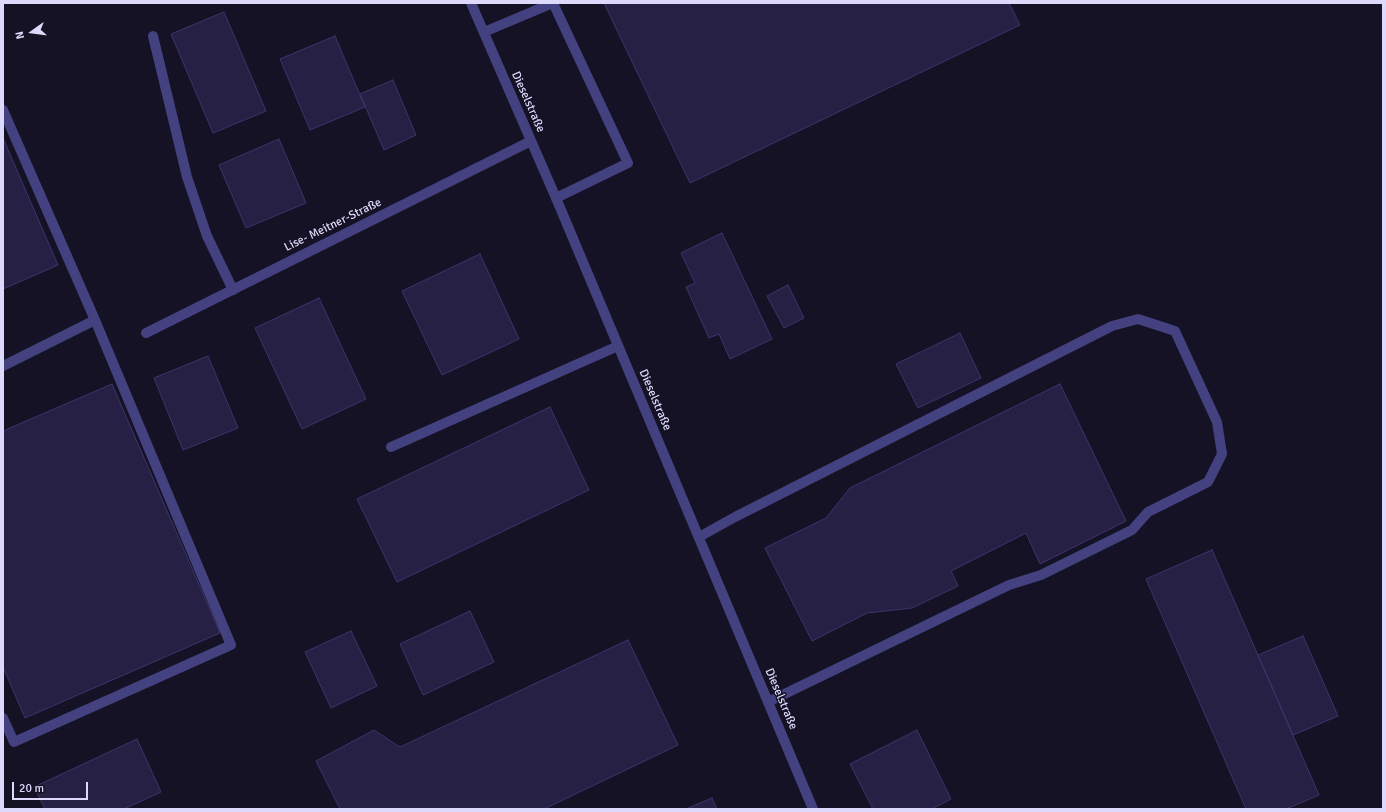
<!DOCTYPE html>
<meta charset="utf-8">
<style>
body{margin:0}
#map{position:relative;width:1386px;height:812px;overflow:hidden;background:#151225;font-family:Signika,sans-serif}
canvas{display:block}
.frame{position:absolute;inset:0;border:4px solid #ddd9fb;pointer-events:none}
.north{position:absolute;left:12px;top:12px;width:40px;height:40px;-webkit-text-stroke:3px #151225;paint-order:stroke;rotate:256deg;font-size:11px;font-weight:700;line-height:16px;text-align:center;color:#ddd9fb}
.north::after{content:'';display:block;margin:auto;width:14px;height:18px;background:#ddd9fb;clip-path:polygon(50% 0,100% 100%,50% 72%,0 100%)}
.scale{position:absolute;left:12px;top:782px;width:76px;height:18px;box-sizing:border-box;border:2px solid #ddd9fb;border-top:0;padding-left:5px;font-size:12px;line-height:14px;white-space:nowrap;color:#ddd9fb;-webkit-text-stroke:3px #151225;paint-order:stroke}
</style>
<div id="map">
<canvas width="1386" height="812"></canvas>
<div class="frame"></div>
<div class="north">N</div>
<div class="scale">20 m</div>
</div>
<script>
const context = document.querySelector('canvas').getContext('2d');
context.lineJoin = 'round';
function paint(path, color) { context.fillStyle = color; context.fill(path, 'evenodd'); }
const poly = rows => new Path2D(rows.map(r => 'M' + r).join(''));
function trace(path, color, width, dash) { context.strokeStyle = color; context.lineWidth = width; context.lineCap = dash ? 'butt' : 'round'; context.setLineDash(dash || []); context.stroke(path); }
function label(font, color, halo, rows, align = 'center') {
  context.font = font + ' Signika,sans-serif'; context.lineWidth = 3; context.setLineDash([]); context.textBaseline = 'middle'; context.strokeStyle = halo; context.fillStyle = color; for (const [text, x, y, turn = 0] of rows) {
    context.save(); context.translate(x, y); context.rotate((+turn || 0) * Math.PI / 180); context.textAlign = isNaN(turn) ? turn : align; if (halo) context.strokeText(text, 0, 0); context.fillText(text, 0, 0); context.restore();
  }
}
const building = poly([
 [604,3,1009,3,1020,25,690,183,604,3],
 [224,12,266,111,213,133,171,34,224,12],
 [335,36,365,107,310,130,280,59,335,36],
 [393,80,416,135,384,150,360,94,393,80],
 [3,138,58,265,3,289,3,138],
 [279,139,306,203,246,228,219,165,279,139],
 [722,233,772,339,730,359,719,334,709,338,686,287,695,283,681,253,722,233],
 [480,254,519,339,442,375,402,291,480,254],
 [788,285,804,318,784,328,767,296,788,285],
 [319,298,366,399,302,429,255,328,319,298],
 [960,333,981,378,918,408,896,364,960,333],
 [208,356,238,428,183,450,154,378,208,356],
 [112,384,220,633,25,718,3,667,3,431,112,384],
 [1060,384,1126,521,1040,564,1026,533,951,571,958,586,912,608,867,613,812,641,765,548,826,518,850,488,1060,384],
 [550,407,589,490,397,582,357,499,550,407],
 [1212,550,1319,795,1286,809,1246,809,1146,579,1212,550],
 [470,611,494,662,423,695,400,644,470,611],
 [351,631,377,686,331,708,305,652,351,631],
 [1303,636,1338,716,1293,735,1258,655,1303,636],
 [628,640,678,745,544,809,340,809,316,761,374,730,400,747,628,640],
 [917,730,951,799,932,809,873,809,850,764,917,730],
 [137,739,161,792,124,809,45,809,34,787,137,739],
 [712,798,717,809,686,809,712,798]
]);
paint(building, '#262044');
trace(building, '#3e346d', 1);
trace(poly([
 [553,3,628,163,556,198],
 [484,32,553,3],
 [153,36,187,177,207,236,233,290],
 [3,110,95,320,231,645,14,742,3,718],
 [3,366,95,320],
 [391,447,618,346],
 [699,537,735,517,1112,326,1138,319,1175,331,1217,422,1222,454,1208,482,1148,512,1132,530,1041,575,1009,585,768,702]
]), '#43417f', 10);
trace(poly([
 [471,3,556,198,813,809],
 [146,333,531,141]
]), '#43417f', 10);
label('12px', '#ddd9fb', '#151225', [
 ["Dieselstraße",528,102,66],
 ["Lise- Meitner-Straße",333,225,-26],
 ["Dieselstraße",655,400,67],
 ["Dieselstraße",781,699,67]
]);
</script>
